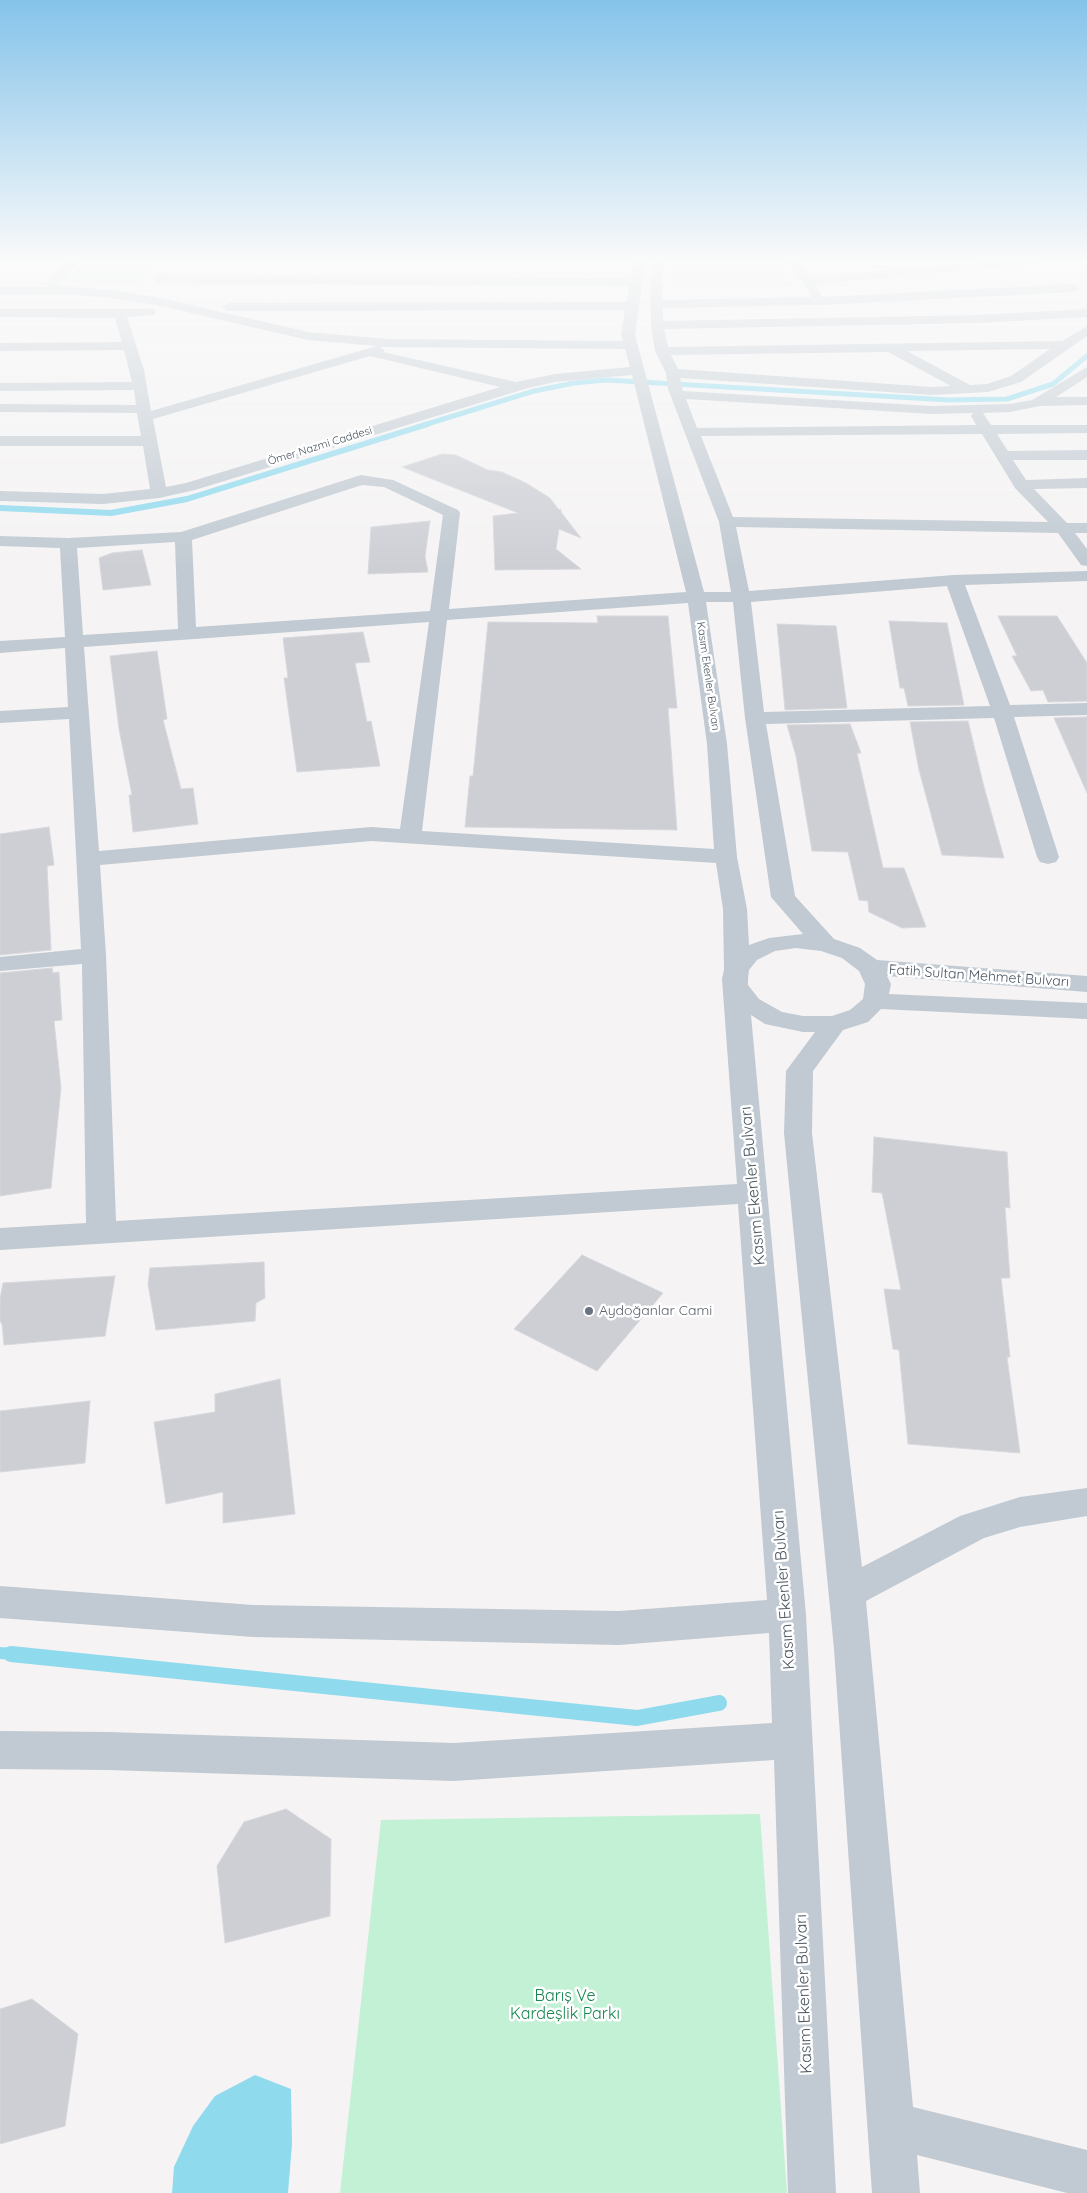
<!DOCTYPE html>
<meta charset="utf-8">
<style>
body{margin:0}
canvas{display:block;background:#f5f3f3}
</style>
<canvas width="1087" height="2193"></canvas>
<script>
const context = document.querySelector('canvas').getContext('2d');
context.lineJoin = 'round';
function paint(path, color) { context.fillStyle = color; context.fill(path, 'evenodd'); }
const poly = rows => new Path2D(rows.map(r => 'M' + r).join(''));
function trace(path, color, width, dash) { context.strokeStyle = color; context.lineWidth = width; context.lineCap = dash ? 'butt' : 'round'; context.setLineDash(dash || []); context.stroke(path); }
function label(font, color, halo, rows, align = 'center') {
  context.font = font + ' Quicksand,sans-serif'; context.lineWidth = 5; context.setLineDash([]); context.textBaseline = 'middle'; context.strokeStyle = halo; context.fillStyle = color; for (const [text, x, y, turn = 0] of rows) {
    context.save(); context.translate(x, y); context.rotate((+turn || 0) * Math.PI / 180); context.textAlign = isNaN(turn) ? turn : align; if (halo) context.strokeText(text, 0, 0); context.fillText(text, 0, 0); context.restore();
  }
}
paint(poly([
 [677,261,778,261,792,286,674,286]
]), '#e6e4e5');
paint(poly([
 [84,261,158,261,138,284,68,281],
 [760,1814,787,2193,340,2193,381,1820]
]), '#c3f1d5');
paint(poly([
 [255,2075,291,2089,292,2144,288,2193,172,2193,174,2167,193,2126,215,2096]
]), '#90daee');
trace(poly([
 [424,425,534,391,574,383,606,380,949,400,1007,399,1053,384,1087,356]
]), '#90daee', 5);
trace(poly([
 [0,508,111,513,187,499,428,424]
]), '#90daee', 6);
trace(poly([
 [0,1653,24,1655]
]), '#90daee', 12);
trace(poly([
 [11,1654,637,1718,719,1703]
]), '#90daee', 16);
const building = poly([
 [442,454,456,455,488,470,502,472,526,483,550,498,559,510,561,509,561,512,581,538,559,529,556,549,581,569,495,570,493,516,518,513,402,467,442,454],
 [430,521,425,556,428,572,368,574,371,527,430,521],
 [142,550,151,585,103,590,99,558,112,553,142,550],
 [597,616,668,616,677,708,668,708,677,830,465,827,470,776,473,776,488,622,598,623,597,616],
 [998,616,1057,616,1087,663,1087,701,1048,702,1043,690,1031,691,1012,656,1017,656,998,616],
 [889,621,947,623,964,705,908,706,904,688,900,688,889,621],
 [777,624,836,626,847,708,785,710,777,624],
 [363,632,370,662,355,663,367,722,371,721,380,766,297,772,284,678,288,678,283,638,363,632],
 [157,651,167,719,163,720,181,789,193,788,198,824,133,832,129,795,132,795,119,729,110,656,157,651],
 [1087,717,1087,793,1054,718,1087,717],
 [968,721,984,787,1004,858,942,855,919,770,910,722,968,721],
 [850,724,861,753,857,753,883,868,904,868,926,927,902,928,869,912,868,901,859,900,848,852,812,851,796,756,787,725,850,724],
 [49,827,54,865,47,866,51,950,0,955,0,834,49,827],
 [52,968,53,973,59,972,62,1020,54,1021,61,1088,51,1188,0,1196,0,973,52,968],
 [874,1137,1007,1152,1010,1208,1005,1207,1010,1278,1001,1278,1010,1357,1007,1357,1020,1453,908,1444,899,1350,893,1349,884,1289,901,1290,882,1193,872,1192,874,1137],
 [582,1255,663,1293,597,1371,514,1329,582,1255],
 [264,1262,265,1298,256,1303,255,1321,156,1330,148,1284,150,1268,264,1262],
 [115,1276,105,1336,4,1345,2,1324,0,1321,0,1299,3,1283,115,1276],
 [280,1379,295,1514,223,1523,223,1492,166,1504,154,1422,215,1412,215,1394,280,1379],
 [90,1401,85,1463,0,1472,0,1411,90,1401],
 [286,1809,331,1839,330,1916,225,1943,217,1866,244,1822,286,1809],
 [32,1999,78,2034,65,2126,0,2144,0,2009,32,1999]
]);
paint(building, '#cdcfd5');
trace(building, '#d7d9de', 1);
paint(poly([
 [66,261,78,261,57,286,112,290,156,297,308,332,387,339,623,341,621,335,625,310,228,311,222,307,228,303,627,302,629,286,159,283,153,279,159,275,630,278,633,261,645,261,635,335,704,592,731,592,719,522,668,389,666,373,655,351,651,325,650,280,654,261,666,261,662,280,663,300,812,297,787,261,799,261,810,277,994,261,1040,261,1034,264,815,284,822,297,1074,284,1080,288,1074,292,820,305,663,308,663,321,978,315,1087,309,1087,317,978,323,664,329,668,347,1062,341,1087,326,1087,336,1021,382,988,392,932,395,680,378,683,391,932,406,1010,404,1032,400,1087,367,1087,377,1056,397,1087,397,1087,405,1040,406,1010,412,983,413,991,425,1087,425,1087,433,997,434,1008,451,1087,450,1087,460,1013,460,1026,480,1087,478,1087,488,1034,489,1067,523,1087,523,1087,533,1075,533,1087,549,1087,566,1081,565,1058,533,736,527,749,591,954,575,1087,571,1087,581,965,585,1010,705,1087,703,1087,715,1014,717,1059,857,1056,862,1048,864,1040,862,1037,857,994,718,766,724,795,896,834,939,860,948,877,960,1087,976,1087,992,887,976,891,984,889,994,1087,1003,1087,1019,881,1009,868,1022,843,1030,813,1071,812,1133,862,1567,960,1516,1020,1497,1087,1488,1087,1516,1020,1527,984,1538,866,1601,913,2107,1087,2150,1087,2193,1067,2193,917,2155,920,2193,872,2193,834,1649,784,1133,786,1071,815,1032,803,1032,765,1024,751,1015,806,1615,836,2193,788,2193,774,1760,454,1781,108,1770,0,1769,0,1731,108,1732,454,1743,772,1723,769,1633,619,1645,253,1637,0,1618,0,1586,253,1605,619,1611,767,1600,738,1204,0,1250,0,1228,86,1223,82,964,0,971,0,957,81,949,69,719,0,723,0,711,68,707,65,648,0,653,0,641,65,637,60,548,0,546,0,536,68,538,181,532,361,475,393,480,458,510,460,513,449,609,686,592,632,375,555,382,528,388,195,490,159,498,103,504,0,501,0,491,103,494,150,489,143,446,0,446,0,436,141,436,137,413,0,412,0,404,136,405,134,390,0,391,0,383,132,382,124,350,0,351,0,343,122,342,115,318,0,317,0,309,154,309,156,312,154,315,127,317,144,370,151,411,377,346,308,340,156,305,112,298,65,294,0,295,0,287,49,287,47,284,66,261],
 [380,347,625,349,630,367,555,374,516,382,383,352,385,350,380,347],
 [1050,349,1011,376,987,384,970,385,907,351,1050,349],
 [888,352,951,386,932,387,678,369,671,355,888,352],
 [370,356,500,387,186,483,166,487,153,419,370,356],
 [686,399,932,414,973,413,971,416,976,425,697,428,686,399],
 [982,434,1015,488,1048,522,733,517,701,436,982,434],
 [362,485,384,487,443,515,430,611,196,627,192,540,362,485],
 [175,542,178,629,83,635,77,548,175,542],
 [947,586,990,706,764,712,751,602,947,586],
 [706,602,733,602,745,718,771,897,803,934,769,938,749,945,747,909,737,857,727,744,706,602],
 [688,603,707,744,714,849,422,831,447,620,688,603],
 [429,622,400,829,371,827,99,851,84,647,429,622],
 [371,841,716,863,723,909,724,970,722,979,737,1184,116,1221,106,955,100,865,371,841],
 [796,948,821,951,842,958,859,971,865,984,863,999,850,1010,832,1016,803,1016,782,1012,759,999,748,985,748,979,749,970,757,960,775,951,796,948]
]), '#c1cad2');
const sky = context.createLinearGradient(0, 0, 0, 568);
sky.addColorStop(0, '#85c3ea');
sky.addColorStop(0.46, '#fafafa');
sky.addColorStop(1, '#fafafa00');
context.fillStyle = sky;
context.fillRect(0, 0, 1087, 568);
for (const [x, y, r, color] of [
 [589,1311,5,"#6b7280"]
]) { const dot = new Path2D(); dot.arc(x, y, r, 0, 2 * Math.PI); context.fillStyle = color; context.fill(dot); trace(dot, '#fff', 2); }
label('11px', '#4a5661', '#fff', [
 ["Ömer Nazmi Caddesi",320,446,-17],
 ["Kasım Ekenler Bulvarı",708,676,82]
]);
label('14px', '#4a5661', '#fff', [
 ["Fatih Sultan Mehmet Bulvarı",979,976,4]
]);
label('14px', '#5b616d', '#fff', [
 ["Aydoğanlar Cami",599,1311]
], 'left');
label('16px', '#4a5661', '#fff', [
 ["Kasım Ekenler Bulvarı",753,1186,-95],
 ["Kasım Ekenler Bulvarı",784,1590,-94],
 ["Kasım Ekenler Bulvarı",804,1994,-92]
]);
label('16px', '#17864f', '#fff', [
 ["Barış Ve",565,1996],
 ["Kardeşlik Parkı",565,2014]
]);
</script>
